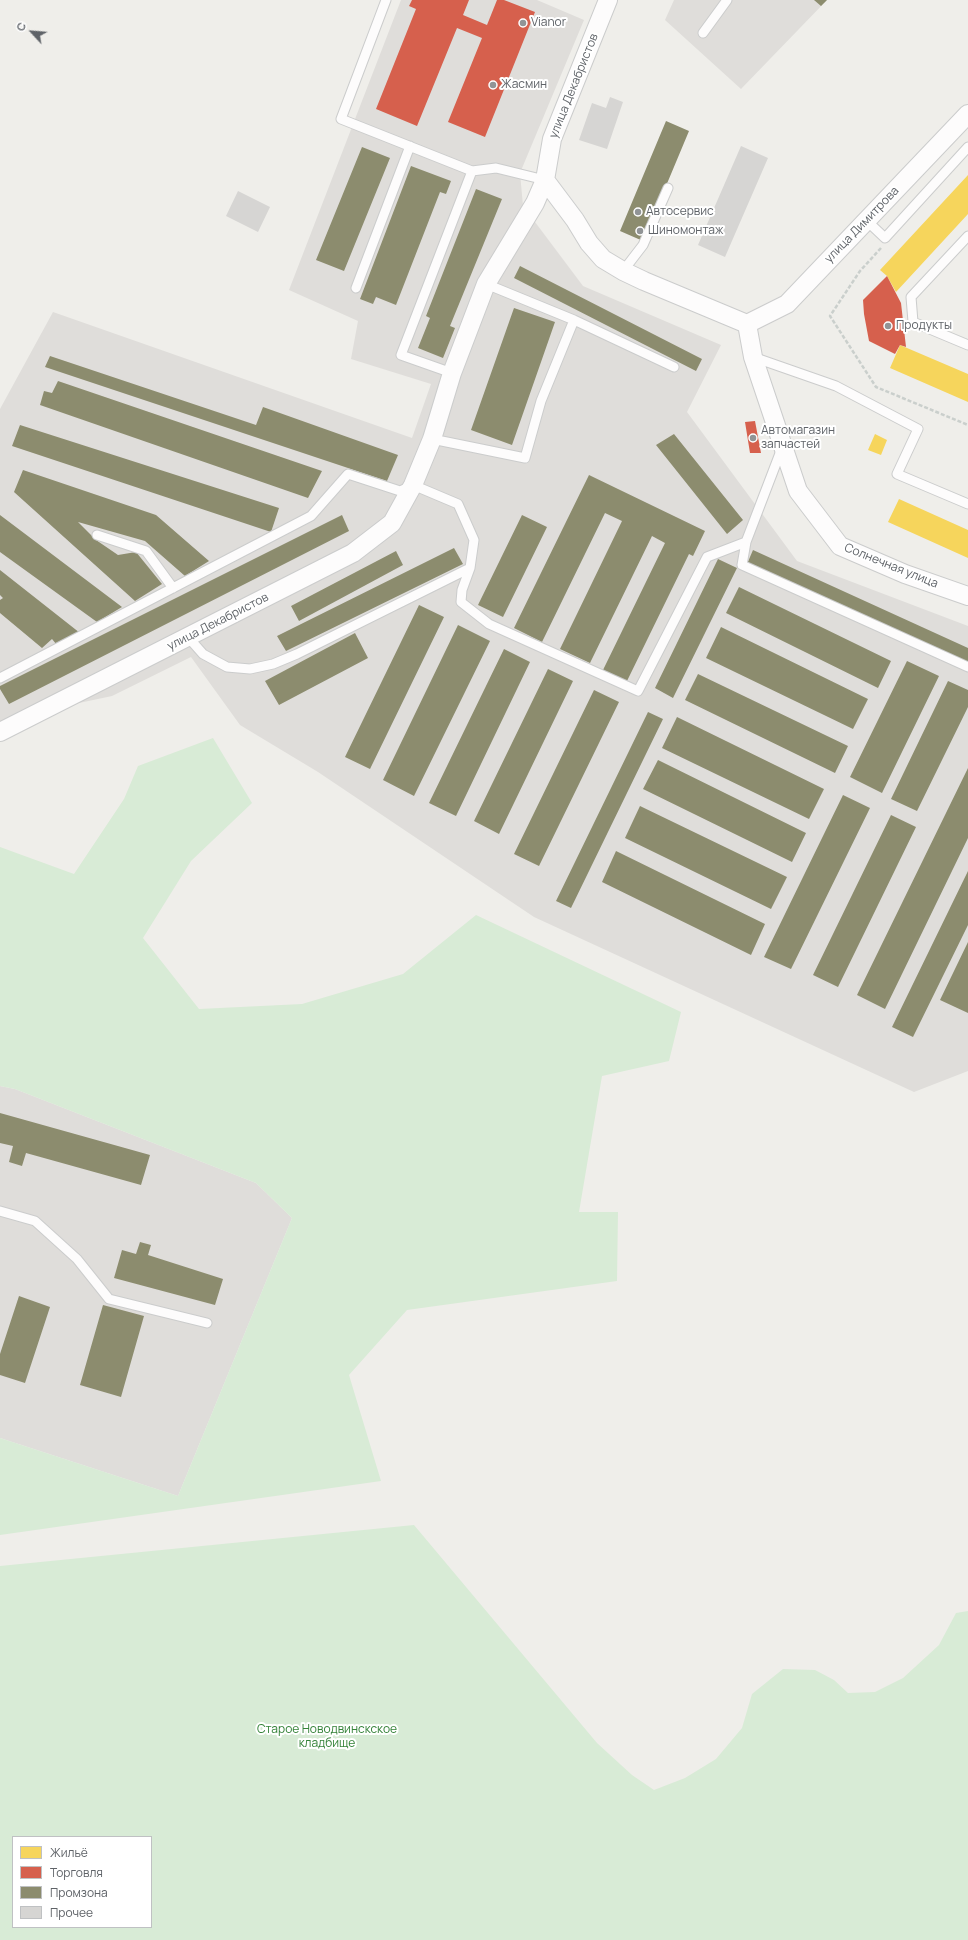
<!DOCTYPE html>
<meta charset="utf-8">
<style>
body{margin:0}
#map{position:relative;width:968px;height:1940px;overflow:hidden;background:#efeeea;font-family:Manrope,sans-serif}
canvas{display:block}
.legend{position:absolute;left:12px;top:1836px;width:140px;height:92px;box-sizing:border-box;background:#fff;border:1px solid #bfc1c3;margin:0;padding:5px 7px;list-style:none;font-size:12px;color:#5f6368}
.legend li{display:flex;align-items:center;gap:8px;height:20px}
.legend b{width:20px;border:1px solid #bfc1c3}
.north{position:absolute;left:12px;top:12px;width:40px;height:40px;-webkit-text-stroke:3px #fff;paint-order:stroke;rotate:296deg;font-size:11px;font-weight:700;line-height:16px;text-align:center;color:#5f6368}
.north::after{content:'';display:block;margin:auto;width:14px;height:18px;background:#5f6368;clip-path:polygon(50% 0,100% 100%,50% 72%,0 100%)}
</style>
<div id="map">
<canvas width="968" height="1940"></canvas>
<ul class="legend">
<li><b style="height:11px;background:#f6d55c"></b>Жильё</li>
<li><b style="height:11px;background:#d6604d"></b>Торговля</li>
<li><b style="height:11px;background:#8c8c6e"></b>Промзона</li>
<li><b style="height:11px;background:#d6d5d3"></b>Прочее</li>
</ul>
<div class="north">С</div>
</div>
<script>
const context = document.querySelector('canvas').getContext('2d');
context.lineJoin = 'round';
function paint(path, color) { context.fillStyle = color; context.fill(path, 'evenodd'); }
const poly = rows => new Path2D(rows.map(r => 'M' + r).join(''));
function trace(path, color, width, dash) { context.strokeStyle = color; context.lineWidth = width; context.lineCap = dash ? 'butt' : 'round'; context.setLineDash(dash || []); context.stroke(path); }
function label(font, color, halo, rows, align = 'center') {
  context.font = font + ' Manrope,sans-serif'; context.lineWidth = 4; context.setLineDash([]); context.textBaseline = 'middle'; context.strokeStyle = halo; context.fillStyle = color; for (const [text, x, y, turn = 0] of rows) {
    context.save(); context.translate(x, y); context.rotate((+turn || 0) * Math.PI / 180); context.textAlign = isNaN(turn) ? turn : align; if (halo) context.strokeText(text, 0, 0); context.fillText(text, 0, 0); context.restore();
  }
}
paint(poly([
 [401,0,537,0,584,20,520,173,523,206,583,286,721,345,687,412,797,561,968,626,968,1071,914,1092,534,917,318,772,240,725,191,657,112,696,46,710,0,732,0,409,53,312,412,438,431,384,351,359,358,321,289,290],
 [674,0,827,0,741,89,665,20],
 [0,1086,15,1089,256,1183,292,1218,178,1496,0,1438]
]), '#dfddda');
paint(poly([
 [213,738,252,803,191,861,143,938,199,1009,302,1004,403,974,476,915,681,1012,669,1061,602,1076,579,1212,618,1212,617,1281,407,1310,349,1375,381,1481,0,1535,0,1438,178,1496,292,1218,256,1183,15,1089,0,1086,0,847,74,874,124,799,138,766],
 [414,1525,597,1743,632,1775,654,1790,685,1778,716,1759,742,1728,752,1694,783,1669,815,1670,834,1680,848,1693,875,1692,903,1678,939,1645,956,1613,968,1611,968,1940,0,1940,0,1566],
 [13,1837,151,1837,151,1927,13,1927]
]), '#d8ebd6');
paint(poly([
 [968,175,968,214,896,292,887,276,880,270],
 [900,345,968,374,968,402,890,368],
 [875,434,887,440,881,455,868,450],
 [899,499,968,530,968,558,888,522]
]), '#f6d55c');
paint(poly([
 [412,0,469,0,463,15,487,25,497,0,504,0,535,12,485,137,448,122,482,38,457,28,417,126,376,109,416,9,409,6],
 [887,276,901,303,906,347,900,345,895,354,869,341,864,314,863,300],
 [755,421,761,453,750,453,745,422]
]), '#d6604d');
paint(poly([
 [814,0,827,0,821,6],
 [666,121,689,131,643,241,620,231],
 [362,147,390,158,344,271,316,260],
 [411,166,451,181,446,194,440,192,396,305,376,297,373,304,360,299],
 [476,189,502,199,450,326,455,328,443,358,418,348,430,318,426,316],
 [520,266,702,359,696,371,514,278],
 [514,308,555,322,512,445,471,430],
 [50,356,256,425,263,407,398,455,387,481,45,367],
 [58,381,322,471,308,498,40,405,44,391,52,393],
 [20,425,279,508,271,532,12,446],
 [674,434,743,520,727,534,656,445],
 [23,470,156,515,209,561,185,576,145,541,78,522,96,540,118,555,136,552,162,584,135,601,14,492],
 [589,475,705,531,693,556,689,554,627,681,603,670,665,543,652,536,590,663,560,649,622,521,605,513,542,642,514,628],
 [0,515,122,607,97,622,0,552],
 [342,515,349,531,9,704,0,689,0,686],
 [522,515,547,527,503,617,478,605],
 [454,548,463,564,286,651,277,636],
 [753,550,968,648,968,664,747,564],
 [396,551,403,565,299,621,291,606],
 [718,559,737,568,673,698,655,688],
 [0,570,80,633,57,645,52,639,42,648,0,613,0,600,3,598,0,595],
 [739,587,891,661,878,688,726,613],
 [419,605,444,617,370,769,345,757],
 [458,625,490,641,414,796,383,780],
 [721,627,868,699,853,729,706,658],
 [355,633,368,658,279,705,265,681],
 [504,649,530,662,456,816,429,803],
 [907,661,939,676,882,793,850,777],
 [548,669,573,681,499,834,474,821],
 [698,674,848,746,835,773,685,700],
 [948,681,968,690,968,707,917,811,891,799],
 [594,690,619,702,539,866,514,854],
 [648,712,663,719,571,908,556,901],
 [677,717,824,789,809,819,662,748],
 [658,760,806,833,792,862,643,789],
 [968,768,968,838,885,1009,857,995],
 [843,795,870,808,791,969,764,957],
 [640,806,787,877,771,909,625,838],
 [891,815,916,827,838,987,813,975],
 [616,851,765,924,751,955,602,882],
 [968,871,968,925,913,1037,892,1027],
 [968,942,968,1013,940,1000],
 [0,1113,150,1155,141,1185,26,1153,22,1166,9,1162,13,1146,0,1143],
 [140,1242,151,1245,148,1255,223,1279,215,1305,114,1278,122,1250,136,1254],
 [19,1296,50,1307,25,1383,0,1375,0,1354],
 [103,1305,144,1316,121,1397,80,1385]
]), '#8c8c6e');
paint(poly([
 [610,97,623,102,607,149,579,140,592,103,606,108],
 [741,146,768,158,725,257,698,245],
 [238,191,270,207,258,232,226,216]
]), '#d6d5d3');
const service = poly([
 [386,0,341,119,472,171,496,168,545,180],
 [703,33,727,0],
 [866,220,885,238,968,147],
 [968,236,911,297,913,322,968,345],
 [623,271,643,245,668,188],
 [486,284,574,320,674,367],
 [356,288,410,146],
 [753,357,836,386,918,429,897,474,968,504],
 [452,373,401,355,472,171],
 [432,439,525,458,541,401,574,320],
 [97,535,146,551,173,588],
 [746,542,742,565,968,667],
 [188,637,203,654,227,667,250,669,273,664,297,654,470,568],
 [0,678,311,516,348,474,400,491,413,485,458,504,474,540,470,568,462,590,461,602,489,624,638,691,707,557,746,542,782,448],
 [0,1211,35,1221,77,1259,109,1299,207,1323]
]);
const minor = poly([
 [608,0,552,139,545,180,575,220,589,243,603,259,623,271,644,281,747,324],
 [747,324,753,357,798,491,840,546,905,574,968,596],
 [747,324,787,304,968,114],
 [0,732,353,553,392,523,413,485,432,439,452,373,486,284,535,203,545,180]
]);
trace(service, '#cbcccc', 11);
trace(minor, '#cbcccc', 20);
trace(poly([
 [881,248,860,271,830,316,876,387,968,425]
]), '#cacfcc', 2.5, [4, 2]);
trace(service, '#fdfcfc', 9);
trace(minor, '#fdfcfc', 18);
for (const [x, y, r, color] of [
 [523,23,4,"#919496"],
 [493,85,4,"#919496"],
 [638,212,4,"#919496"],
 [640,231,4,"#919496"],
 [888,326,4,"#919496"],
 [753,438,4,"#919496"]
]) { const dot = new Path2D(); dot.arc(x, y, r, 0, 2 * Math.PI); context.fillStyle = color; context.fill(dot); trace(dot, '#fff', 1.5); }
label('12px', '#5f6368', '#fff', [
 ["Vianor",531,23],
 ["Жасмин",501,85],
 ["Автосервис",646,212],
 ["Шиномонтаж",648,231],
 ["Продукты",896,326],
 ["Автомагазин",761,431],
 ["запчастей",761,445]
], 'left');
label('12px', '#5f6368', '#fff', [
 ["улица Декабристов",574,86,-68],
 ["улица Димитрова",862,225,-46],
 ["Солнечная улица",891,566,22],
 ["улица Декабристов",218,622,-27]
]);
label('12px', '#348238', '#fff', [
 ["Старое Новодвинскское",327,1730],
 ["кладбище",327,1744]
]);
</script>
